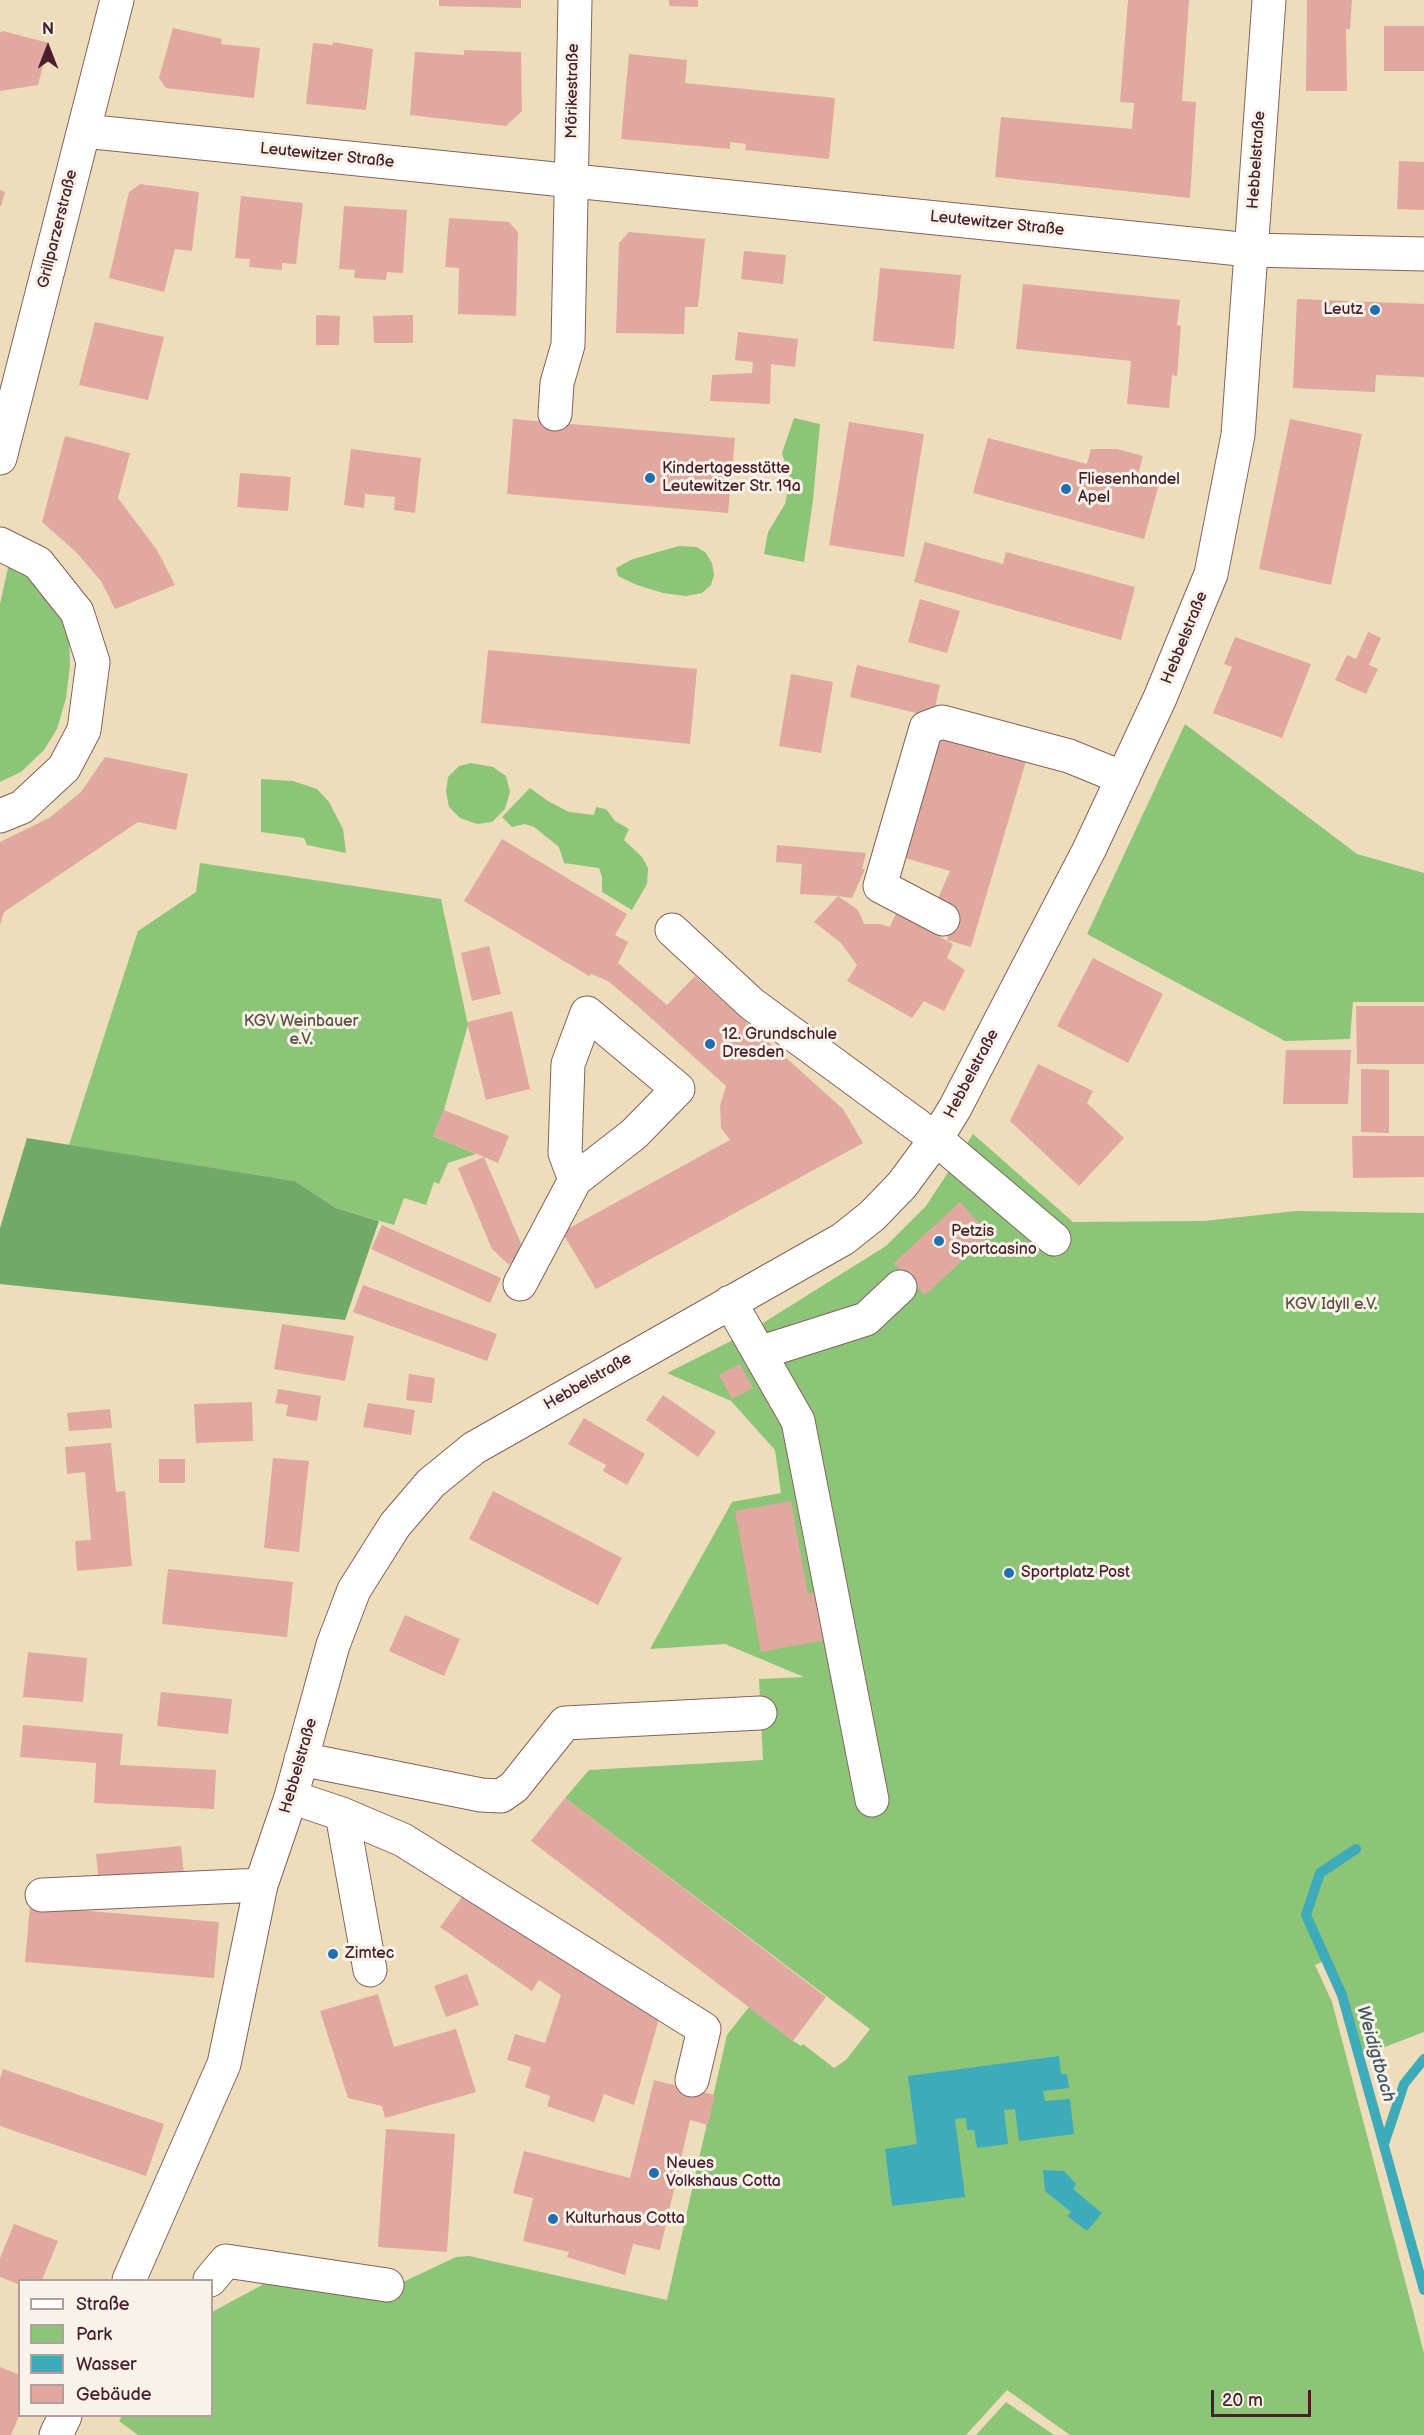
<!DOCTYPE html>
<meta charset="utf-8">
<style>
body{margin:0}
#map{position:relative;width:1424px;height:2435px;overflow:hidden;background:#edb;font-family:"Balsamiq Sans",sans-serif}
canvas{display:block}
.legend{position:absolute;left:18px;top:2279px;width:195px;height:138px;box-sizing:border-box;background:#f7f3e8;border:2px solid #b29e9c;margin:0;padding:8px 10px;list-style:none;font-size:18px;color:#4a1f2b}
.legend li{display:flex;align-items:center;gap:12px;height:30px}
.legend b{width:30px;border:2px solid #b29e9c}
.north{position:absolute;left:18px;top:18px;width:60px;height:60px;-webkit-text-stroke:4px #f7f3e8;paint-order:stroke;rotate:0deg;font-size:16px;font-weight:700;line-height:24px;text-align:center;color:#4a1f2b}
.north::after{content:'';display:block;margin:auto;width:21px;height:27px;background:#4a1f2b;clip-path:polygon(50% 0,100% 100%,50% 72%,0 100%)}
.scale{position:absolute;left:1211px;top:2390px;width:100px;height:27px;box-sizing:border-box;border:3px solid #4a1f2b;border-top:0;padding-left:8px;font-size:18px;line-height:21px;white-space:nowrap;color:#4a1f2b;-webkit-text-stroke:4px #f7f3e8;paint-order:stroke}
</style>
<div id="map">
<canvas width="1424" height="2435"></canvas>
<ul class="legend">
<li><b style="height:8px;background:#fff"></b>Straße</li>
<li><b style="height:16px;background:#8cc578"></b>Park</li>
<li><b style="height:16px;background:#3dabba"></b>Wasser</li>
<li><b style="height:16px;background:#e0a89f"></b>Gebäude</li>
</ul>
<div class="north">N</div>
<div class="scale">20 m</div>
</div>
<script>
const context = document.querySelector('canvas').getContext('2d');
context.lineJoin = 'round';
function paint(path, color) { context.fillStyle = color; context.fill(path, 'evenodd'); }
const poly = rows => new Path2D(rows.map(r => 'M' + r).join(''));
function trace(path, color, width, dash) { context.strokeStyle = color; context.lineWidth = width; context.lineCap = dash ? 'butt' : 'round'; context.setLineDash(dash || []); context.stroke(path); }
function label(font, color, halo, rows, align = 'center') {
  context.font = font + ' "Balsamiq Sans",sans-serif'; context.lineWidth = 6; context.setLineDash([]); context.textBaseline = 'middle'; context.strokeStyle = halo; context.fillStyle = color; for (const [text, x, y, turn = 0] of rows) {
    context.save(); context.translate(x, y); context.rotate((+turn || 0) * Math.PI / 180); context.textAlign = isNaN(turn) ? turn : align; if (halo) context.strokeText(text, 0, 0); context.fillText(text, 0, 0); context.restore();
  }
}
paint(poly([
 [794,418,820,424,813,500,804,562,764,554,768,532,785,504,790,479,782,453],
 [679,546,697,547,706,553,712,563,714,575,711,585,702,593,686,596,663,593,637,585,618,576,616,568,633,559],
 [15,564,39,583,59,611,69,634,70,666,66,698,57,729,44,750,21,772,0,782,0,604,8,568],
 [1185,724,1357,854,1424,873,1424,1002,1353,1002,1350,1039,1285,1041,1087,934],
 [471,763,493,767,506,776,510,792,505,809,492,822,477,824,460,818,449,807,446,792,448,777,459,766],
 [261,779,293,781,317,789,329,802,343,829,346,853,307,845,304,838,261,832],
 [530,788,548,801,569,812,594,815,596,807,606,809,615,821,629,829,624,840,642,857,648,868,647,884,632,910,602,892,602,877,599,868,564,863,559,847,534,827,525,824,512,827,502,817],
 [200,863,441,899,468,1025,444,1110,433,1136,476,1154,448,1163,439,1184,434,1182,426,1205,404,1198,394,1225,336,1208,295,1181,69,1145,138,931,196,892],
 [973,1134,1073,1222,1204,1221,1296,1211,1424,1213,1424,2032,1356,2058,1338,1992,1324,1961,1315,1965,1332,2002,1424,2353,1424,2435,1070,2435,1007,2390,966,2435,138,2435,119,2421,122,2416,212,2416,212,2312,264,2284,384,2298,386,2290,456,2257,469,2256,667,2300,727,2035,749,2007,793,2041,801,2046,803,2044,834,2068,846,2060,870,2029,565,1798,589,1770,763,1760,759,1679,804,1677,725,1644,650,1649,732,1502,781,1493,775,1450,731,1401,667,1373,747,1333,886,1246,926,1206],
 [1006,2402,1054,2435,1055,2435,976,2435]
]), '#8cc578');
paint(poly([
 [27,1138,295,1181,336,1208,379,1221,345,1320,0,1284,0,1228]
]), '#71aa68');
paint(poly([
 [1059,2056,1061,2074,1067,2074,1069,2088,1043,2091,1045,2101,1070,2099,1074,2134,1019,2141,1015,2109,1004,2110,1008,2144,977,2148,974,2130,967,2130,966,2118,955,2119,965,2197,892,2206,885,2149,917,2144,908,2076],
 [1043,2170,1064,2171,1076,2184,1073,2189,1102,2213,1087,2231,1067,2216,1071,2212,1045,2191]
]), '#3dabba');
trace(poly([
 [1356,1849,1320,1873,1306,1915,1342,1995,1424,2290],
 [1384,2144,1404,2084,1424,2059]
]), '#3dabba', 10);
paint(poly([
 [439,0,521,0,521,8,439,6],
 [669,0,698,0,698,7,669,6],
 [1128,0,1189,0,1182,101,1196,102,1190,198,995,177,1001,117,1132,129,1134,103,1120,102],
 [1307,0,1352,0,1350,29,1346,29,1347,91,1306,91],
 [1384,26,1424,26,1424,71,1384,71],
 [173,28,222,39,221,44,260,48,254,98,166,88,159,78],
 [3,31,49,43,38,85,0,91,0,32],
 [333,42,373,49,366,110,306,104,313,43,333,45],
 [464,50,521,52,522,111,506,126,410,115,415,52,464,55],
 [629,54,687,60,685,83,835,98,829,159,745,150,746,144,730,142,730,149,621,139],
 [1399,161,1424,162,1424,210,1397,209],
 [140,184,199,192,192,251,175,249,164,292,109,278,129,192],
 [0,190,5,192,1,206,0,206],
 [241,196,303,203,296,264,282,263,282,270,249,267,250,259,235,258],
 [344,206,407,210,403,273,387,272,386,280,354,278,355,270,339,269],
 [449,218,509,222,518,232,516,316,458,314,459,268,445,267],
 [629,232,705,239,698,307,685,307,684,334,616,333,619,243],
 [744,251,786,255,783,284,741,279],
 [880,268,961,275,954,349,873,341],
 [1023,284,1180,300,1177,325,1181,326,1177,376,1172,375,1169,408,1127,404,1131,361,1016,349],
 [1297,299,1424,304,1424,377,1376,375,1375,392,1293,388],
 [316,315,340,316,339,345,316,345],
 [413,315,413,343,374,343,373,316],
 [95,322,164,337,148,400,79,385],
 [738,332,798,339,795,367,771,364,770,404,710,401,712,375,752,373,753,362,735,360],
 [513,419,735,438,728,513,507,494],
 [1290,419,1362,434,1331,585,1259,569],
 [849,422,924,434,904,557,829,545],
 [65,436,130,453,118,498,157,550,175,585,115,609,101,581,76,552,42,522],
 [988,438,1087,464,1091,449,1117,449,1143,456,1137,478,1159,484,1144,539,973,493],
 [351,449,421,458,415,513,394,510,395,497,365,494,364,508,344,505],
 [240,473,291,477,288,511,237,507],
 [925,542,1003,564,1006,552,1135,587,1121,640,914,582],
 [920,599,960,611,947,653,908,642],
 [1368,632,1381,638,1369,665,1378,669,1366,694,1335,680,1347,655,1356,659],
 [1235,637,1311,664,1282,738,1213,713,1232,667,1224,664],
 [488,650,697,669,690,744,481,723],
 [857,665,940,685,933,717,850,697],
 [791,674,833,682,821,753,779,746],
 [936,735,1026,761,971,947,947,940,955,911,936,903,950,871,898,856],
 [105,757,188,774,176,830,138,822,4,912,0,925,0,842,49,818,81,792],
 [502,839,627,914,615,935,628,942,618,963,667,1005,695,976,843,1109,863,1143,596,1289,562,1232,730,1140,721,1128,720,1106,726,1086,640,1008,608,981,591,974,589,976,464,901],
 [777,845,866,853,862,869,865,869,852,898,838,896,858,910,864,924,880,924,890,927,897,911,941,933,940,937,953,944,947,958,965,970,944,1011,924,1001,912,1018,847,981,857,965,841,943,814,922,838,896,800,894,802,864,776,862],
 [489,946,501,994,472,1001,461,953],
 [1093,958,1163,994,1128,1063,1057,1026],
 [1356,1006,1424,1006,1424,1064,1357,1064],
 [512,1011,530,1089,486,1100,467,1022],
 [1286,1050,1351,1050,1348,1104,1283,1104],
 [1038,1064,1093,1091,1087,1103,1124,1138,1079,1186,1010,1121],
 [1361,1069,1389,1070,1389,1133,1361,1132],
 [444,1110,509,1136,498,1163,484,1157,523,1248,509,1265,492,1249,458,1168,484,1157,433,1136],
 [1352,1136,1424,1136,1424,1177,1353,1178],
 [960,1202,990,1235,925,1295,894,1263],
 [382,1225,501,1278,490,1303,371,1249],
 [363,1285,497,1334,487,1361,353,1312],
 [282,1324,354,1336,345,1381,274,1369],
 [740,1364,753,1388,732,1399,719,1375],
 [409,1374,435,1378,432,1403,406,1400],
 [278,1389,321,1396,317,1421,286,1416,288,1405,275,1403],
 [663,1395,716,1432,698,1457,646,1420],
 [252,1402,253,1441,196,1443,194,1404],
 [368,1403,415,1410,411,1435,363,1427],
 [110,1409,112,1428,69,1431,67,1413],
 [584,1418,645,1454,627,1485,603,1471,606,1465,568,1444],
 [111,1443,116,1492,125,1491,132,1566,77,1571,75,1541,91,1540,85,1472,67,1474,65,1447],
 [273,1458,309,1461,299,1552,264,1548],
 [159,1459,185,1459,185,1483,159,1483],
 [493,1491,622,1558,598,1605,469,1539],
 [791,1501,808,1594,816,1592,825,1640,761,1652,735,1511],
 [168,1569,293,1582,287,1637,162,1624],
 [405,1615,460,1639,444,1676,389,1651],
 [28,1652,87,1658,83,1702,23,1697],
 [161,1692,232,1699,228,1734,157,1726],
 [23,1725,123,1734,120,1765,216,1770,214,1809,94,1803,96,1763,20,1757],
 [565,1798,826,1997,793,2041,531,1841],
 [181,1846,184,1874,99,1882,96,1854],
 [465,1893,661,2012,634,2105,604,2094,594,2122,547,2106,550,2096,525,2087,531,2067,507,2060,515,2034,545,2043,561,1995,539,1980,532,1991,440,1927],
 [30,1906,219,1922,214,1978,25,1962],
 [467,1974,479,2005,446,2017,434,1986],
 [378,1994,394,2047,456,2029,476,2092,385,2118,382,2106,348,2098,320,2011],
 [3,2069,164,2124,146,2176,0,2126,0,2079],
 [654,2080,715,2095,708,2125,690,2120,660,2250,633,2244,625,2275,567,2257,569,2252,523,2241,533,2198,513,2193,524,2151,630,2178],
 [386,2129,455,2134,447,2252,378,2247],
 [14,2224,58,2241,42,2280,20,2280,20,2285,0,2277,0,2258],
 [0,2367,20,2375,20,2414,11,2435,0,2435]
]), '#e0a89f');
const minor = poly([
 [84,131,1250,250,1424,254],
 [555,414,557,383,568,345,575,0],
 [0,458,117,0],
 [0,544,38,563,77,612,93,662,84,730,64,768,22,807,0,816],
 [943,919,880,886,926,728,942,722,1069,756,1123,778],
 [672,930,752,1004,936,1139,1054,1239],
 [520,1284,575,1180,565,1153,568,1064,587,1013,678,1089,634,1134,575,1180],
 [730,1302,798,1421,872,1800],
 [759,1353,866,1319,900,1287],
 [301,1759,481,1795,501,1796,514,1787,565,1723,760,1713],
 [291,1797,342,1814,403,1840,704,2029,692,2080],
 [342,1814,370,1970],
 [42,1895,261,1885],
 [129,2280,224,2064,261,1885,291,1797,333,1645,354,1590,395,1525,431,1483,474,1448,843,1239,872,1216,902,1185,936,1139,955,1108,1089,850,1160,698,1211,574,1238,435,1269,0],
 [210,2280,226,2261,387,2285],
 [56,2435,65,2416]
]);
trace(minor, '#83625d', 35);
trace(minor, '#fff', 33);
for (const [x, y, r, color] of [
 [1375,310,6,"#1f6fb2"],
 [650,478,6,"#1f6fb2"],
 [1066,489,6,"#1f6fb2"],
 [710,1044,6,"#1f6fb2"],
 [939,1241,6,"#1f6fb2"],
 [1009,1573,6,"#1f6fb2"],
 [333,1954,6,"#1f6fb2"],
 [654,2173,6,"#1f6fb2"],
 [553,2219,6,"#1f6fb2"]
]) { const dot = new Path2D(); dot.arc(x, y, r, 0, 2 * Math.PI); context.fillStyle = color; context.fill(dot); trace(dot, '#f7f3e8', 2); }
label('16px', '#4a1f2b', '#f7f3e8', [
 ["Mörikestraße",573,91,-89],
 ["Leutewitzer Straße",327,156,6],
 ["Hebbelstraße",1257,160,-86],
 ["Leutewitzer Straße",997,224,6],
 ["Grillparzerstraße",58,229,-76],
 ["Hebbelstraße",1185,638,-68],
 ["Hebbelstraße",972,1074,-62],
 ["Hebbelstraße",588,1382,-30],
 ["Hebbelstraße",299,1766,-74]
]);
label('16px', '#4a1f2b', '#f7f3e8', [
 ["Leutz",1363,310,"right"],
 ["Kindertagesstätte",662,469],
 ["Leutewitzer Str. 19a",662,487],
 ["Fliesenhandel",1078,480],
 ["Apel",1078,498],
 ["12. Grundschule",722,1035],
 ["Dresden",722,1053],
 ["Petzis",951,1232],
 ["Sportcasino",951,1250],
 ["Sportplatz Post",1021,1573],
 ["Zimtec",345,1954],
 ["Neues",666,2164],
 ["Volkshaus Cotta",666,2182],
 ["Kulturhaus Cotta",565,2219]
], 'left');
label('16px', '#5e5142', '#f7f3e8', [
 ["KGV Weinbauer",301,1022],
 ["e.V.",301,1040],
 ["KGV Idyll e.V.",1331,1305]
]);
label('italic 18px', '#455764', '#f7f3e8', [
 ["Weidigtbach",1375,2054,74]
]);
</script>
